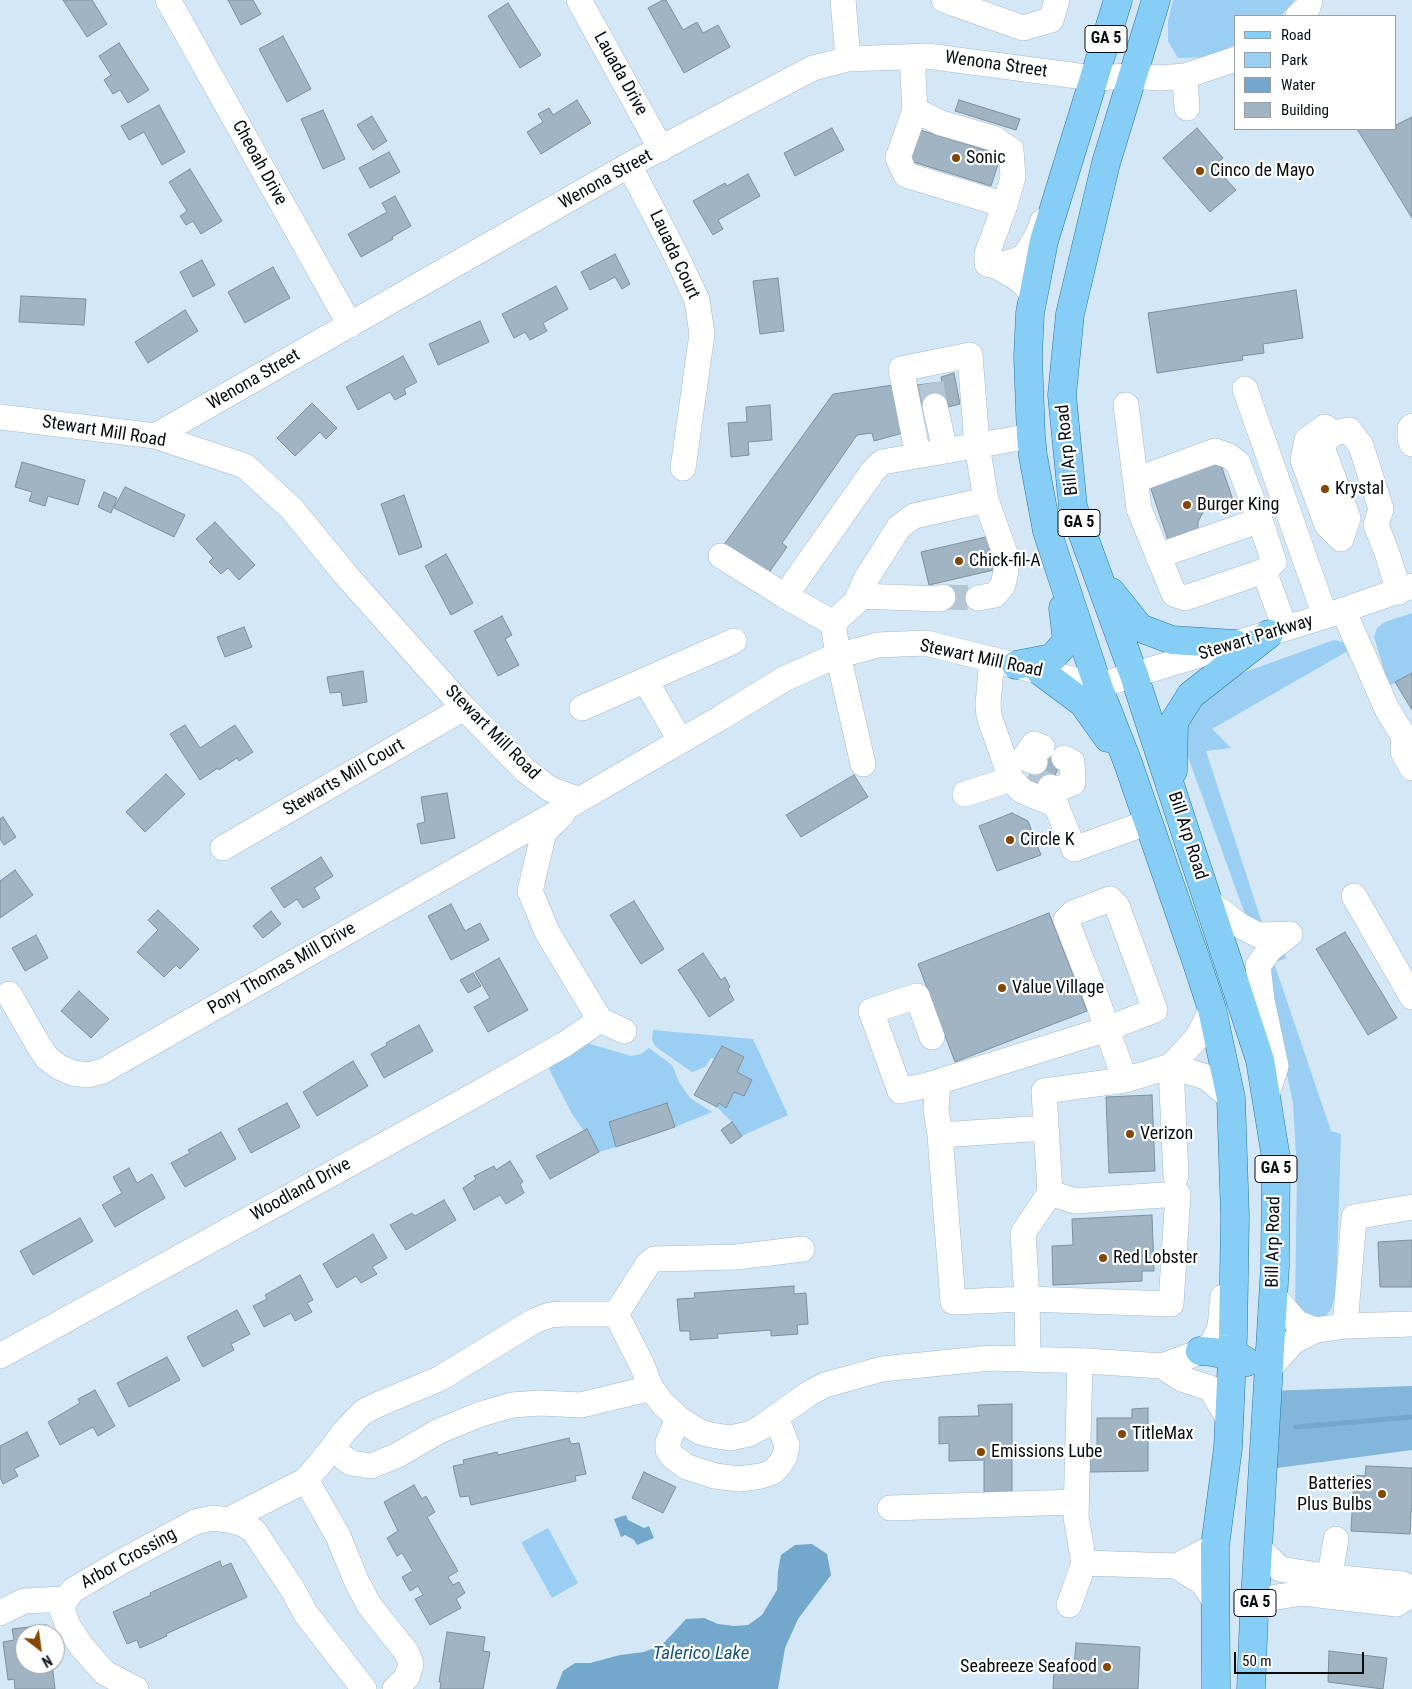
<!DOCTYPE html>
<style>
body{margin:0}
#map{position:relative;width:1412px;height:1689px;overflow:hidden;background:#d3e7f6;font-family:"Roboto Condensed",sans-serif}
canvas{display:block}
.legend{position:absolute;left:1234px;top:15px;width:162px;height:115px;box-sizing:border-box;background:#fff;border:1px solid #9b9ea0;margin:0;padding:6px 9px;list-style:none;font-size:15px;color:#060d12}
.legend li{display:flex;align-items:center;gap:10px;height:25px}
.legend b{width:25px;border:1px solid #9b9ea0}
.north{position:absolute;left:15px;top:1624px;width:50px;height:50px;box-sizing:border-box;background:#fff;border:1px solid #9b9ea0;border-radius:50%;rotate:150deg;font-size:14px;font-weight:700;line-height:20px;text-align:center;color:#060d12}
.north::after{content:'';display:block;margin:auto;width:18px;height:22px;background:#844703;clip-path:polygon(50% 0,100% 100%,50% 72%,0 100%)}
.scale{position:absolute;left:1234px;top:1652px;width:130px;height:22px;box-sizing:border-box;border:2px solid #060d12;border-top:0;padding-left:6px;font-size:15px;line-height:18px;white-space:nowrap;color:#060d12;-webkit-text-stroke:4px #fff;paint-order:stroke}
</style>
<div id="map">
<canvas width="1412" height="1689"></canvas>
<ul class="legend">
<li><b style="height:6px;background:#87cef7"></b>Road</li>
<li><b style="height:14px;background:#9acef2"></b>Park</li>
<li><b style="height:14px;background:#73a7cb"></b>Water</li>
<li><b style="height:14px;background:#a0b4c3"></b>Building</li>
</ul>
<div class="north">N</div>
<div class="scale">50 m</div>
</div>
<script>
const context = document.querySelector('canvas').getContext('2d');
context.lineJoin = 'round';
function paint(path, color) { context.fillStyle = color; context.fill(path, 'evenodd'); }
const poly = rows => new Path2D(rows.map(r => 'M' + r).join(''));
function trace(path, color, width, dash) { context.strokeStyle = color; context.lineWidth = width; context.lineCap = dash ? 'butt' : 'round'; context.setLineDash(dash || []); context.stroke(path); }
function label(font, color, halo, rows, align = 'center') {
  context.font = font + ' "Roboto Condensed",sans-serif'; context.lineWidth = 4.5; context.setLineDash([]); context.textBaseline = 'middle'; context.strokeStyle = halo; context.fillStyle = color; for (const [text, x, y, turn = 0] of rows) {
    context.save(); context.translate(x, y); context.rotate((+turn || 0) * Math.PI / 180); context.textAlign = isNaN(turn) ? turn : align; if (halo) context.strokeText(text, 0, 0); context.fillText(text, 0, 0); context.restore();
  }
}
paint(poly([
 [1173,0,1295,0,1281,16,1236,16,1236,44,1210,57,1178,58,1168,41,1168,21],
 [1412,613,1412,673,1389,686,1374,637,1377,628,1385,622],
 [1334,640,1347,643,1357,659,1353,662,1346,652,1212,729,1231,748,1206,751,1263,926,1276,923,1274,928,1265,931,1257,928,1246,917,1183,743,1186,720,1204,690,1220,681],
 [1285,953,1286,958,1274,963,1331,1131,1341,1134,1336,1291,1331,1310,1321,1320,1295,1311,1297,1171,1293,1103,1273,1009,1267,962],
 [653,1030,753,1039,788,1115,742,1136,732,1122,717,1107,719,1103,726,1107,734,1092,744,1095,752,1080,737,1072,744,1057,722,1046,715,1059,711,1058,705,1067,692,1072,656,1047,652,1040],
 [590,1044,631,1056,641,1054,649,1048,672,1065,679,1082,690,1098,712,1112,675,1127,667,1103,609,1122,616,1147,599,1152,587,1130,584,1131,572,1114,552,1075,548,1064,580,1046],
 [548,1528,578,1583,552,1598,522,1544,522,1542]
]), '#9acef2');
paint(poly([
 [1412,1386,1412,1450,1262,1470,1267,1391]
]), '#82b6da');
paint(poly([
 [626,1515,628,1520,644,1528,649,1526,654,1538,637,1545,634,1540,625,1535,621,1537,614,1519],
 [812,1544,827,1554,831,1575,798,1619,785,1648,778,1689,556,1689,563,1671,575,1663,590,1663,620,1655,644,1652,662,1645,686,1619,704,1618,718,1624,734,1626,748,1625,762,1615,777,1590,778,1571,781,1555,795,1545]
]), '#73a7cb');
trace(poly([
 [1296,1427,1412,1417]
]), '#73a7cb', 5);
const building = poly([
 [63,0,92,0,107,24,87,37,63,0],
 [228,0,253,0,261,14,241,25,228,0],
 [663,0,666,0,683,30,697,22,703,33,718,25,730,47,684,73,648,8,663,0],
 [508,3,541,55,520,68,488,16,508,3],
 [283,36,311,89,287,102,259,49,283,36],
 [119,43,149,90,128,103,120,90,113,94,104,80,111,75,99,56,119,43],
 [577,100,591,123,541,154,527,132,543,122,538,114,549,108,553,115,577,100],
 [959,100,1020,119,1016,130,955,111,959,100],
 [159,105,185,152,162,165,144,132,129,140,121,126,159,105],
 [323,110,345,159,323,169,301,119,323,110],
 [372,116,387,141,373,150,357,125,372,116],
 [1412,117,1412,218,1357,129,1396,129,1396,125,1412,117],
 [832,128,844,150,795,176,784,153,832,128],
 [1197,128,1223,158,1217,163,1227,174,1224,177,1236,190,1210,212,1163,158,1197,128],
 [920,130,1001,155,991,186,910,161,920,130],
 [389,152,400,172,370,188,359,168,389,152],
 [190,169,222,221,201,234,193,221,186,225,180,216,187,211,169,182,190,169],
 [748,174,760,196,718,220,723,229,713,235,693,201,725,183,727,186,748,174],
 [395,196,411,226,392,237,393,239,361,257,348,234,387,212,382,203,395,196],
 [615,254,630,284,622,289,615,277,590,290,581,272,615,254],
 [202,260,215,285,193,297,180,272,202,260],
 [273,267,290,298,245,323,228,292,273,267],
 [778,278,784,331,760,334,753,281,778,278],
 [556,286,568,309,543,323,547,331,530,340,525,332,514,338,502,314,556,286],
 [1296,290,1303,338,1263,344,1264,353,1242,356,1243,360,1157,373,1148,313,1296,290],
 [21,296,86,299,84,325,19,322,21,296],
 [185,310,198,331,148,363,135,342,185,310],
 [480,321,489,342,438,365,429,344,480,321],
 [403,356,417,382,404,389,406,394,395,400,390,392,358,410,346,387,403,356],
 [954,373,960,404,948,407,948,403,920,410,917,385,942,382,941,377,954,373],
 [893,385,903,433,874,441,872,433,857,435,782,543,787,547,768,574,723,546,833,394,893,385],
 [312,403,337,428,326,439,320,432,295,456,277,438,312,403],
 [770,405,772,440,748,442,749,455,731,457,728,423,747,422,746,407,770,405],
 [22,462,85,480,78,505,48,496,45,506,29,501,32,492,15,487,22,462],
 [1220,462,1233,500,1204,510,1198,522,1198,529,1168,540,1150,486,1220,462],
 [125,487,185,515,174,537,114,508,125,487],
 [104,492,117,498,111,513,98,507,104,492],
 [404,495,422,547,399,555,381,504,404,495],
 [215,522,255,565,239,580,228,568,221,574,209,562,213,558,196,539,215,522],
 [990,536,998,569,929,585,921,552,990,536],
 [446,554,473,603,451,615,425,566,446,554],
 [502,616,512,635,505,639,519,665,498,676,474,631,502,616],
 [244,627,252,647,225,657,217,637,244,627],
 [363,671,367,702,343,706,341,692,330,693,327,677,363,671],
 [1412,673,1412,710,1395,682,1412,673],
 [185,725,200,748,235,725,253,752,239,761,237,758,219,770,218,768,200,780,170,734,185,725],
 [1043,745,1064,756,1048,790,1027,781,1043,745],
 [166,774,185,794,145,832,126,812,166,774],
 [854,775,868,797,801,837,786,815,854,775],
 [447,793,455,838,421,844,417,824,425,822,421,797,447,793],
 [1012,813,1028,821,1041,855,997,871,979,826,1012,813],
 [3,817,16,837,4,845,0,839,0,819,3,817],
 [321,857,333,876,314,888,320,898,303,908,297,899,284,908,271,888,321,857],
 [15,870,33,895,0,918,0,881,15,870],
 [634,901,664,949,641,964,610,915,634,901],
 [451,904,465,931,480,923,489,940,451,960,428,916,451,904],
 [158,910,199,949,180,969,176,965,164,977,137,952,158,930,148,920,158,910],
 [271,911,281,924,263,938,253,926,271,911],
 [1049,913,1087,1011,955,1062,918,964,1049,913],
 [1345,932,1397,1018,1368,1035,1316,949,1345,932],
 [36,935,48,958,25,971,12,948,36,935],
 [703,953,721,980,725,977,730,987,728,989,734,1000,709,1017,678,970,703,953],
 [499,958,528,1010,488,1032,474,1007,490,998,475,972,499,958],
 [473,973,481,986,468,993,460,980,473,973],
 [79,991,109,1019,91,1038,61,1011,79,991],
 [419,1025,433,1051,384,1078,371,1054,387,1045,386,1043,419,1025],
 [722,1046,744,1057,737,1072,752,1080,744,1096,734,1092,726,1108,719,1103,717,1107,694,1095,722,1046],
 [353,1061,368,1086,317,1116,303,1092,353,1061],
 [1152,1095,1155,1171,1109,1173,1106,1097,1152,1095],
 [287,1103,300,1127,251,1153,238,1129,287,1103],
 [667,1103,675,1127,616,1147,609,1122,667,1103],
 [732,1122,742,1136,731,1144,721,1130,732,1122],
 [587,1129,599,1152,550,1179,536,1156,587,1129],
 [221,1132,236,1159,185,1187,171,1163,190,1153,188,1150,221,1132],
 [510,1161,523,1182,520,1184,524,1193,506,1204,500,1195,474,1210,463,1188,476,1179,474,1176,494,1166,496,1170,510,1161],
 [129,1168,137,1183,152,1174,165,1198,115,1227,102,1205,122,1193,113,1177,129,1168],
 [444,1200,456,1220,406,1250,390,1225,412,1213,415,1216,444,1200],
 [1152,1215,1154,1271,1142,1271,1142,1281,1053,1285,1052,1246,1073,1245,1072,1219,1152,1215],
 [80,1218,93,1241,33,1275,20,1251,80,1218],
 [373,1234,387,1258,372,1267,377,1274,361,1283,356,1276,337,1288,323,1264,373,1234],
 [1412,1240,1412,1287,1380,1287,1378,1242,1412,1240],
 [300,1275,313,1300,307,1303,312,1312,295,1321,291,1313,264,1327,253,1306,267,1299,265,1295,300,1275],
 [794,1286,794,1294,806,1293,808,1324,797,1325,798,1334,771,1336,771,1330,717,1334,718,1338,690,1340,690,1331,680,1331,677,1299,695,1298,694,1293,794,1286],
 [237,1310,250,1334,231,1344,234,1350,203,1367,187,1337,237,1310],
 [167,1357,180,1380,129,1407,117,1383,167,1357],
 [95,1390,115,1426,98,1436,93,1427,60,1445,48,1422,80,1403,78,1399,95,1390],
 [1012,1404,1012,1492,984,1493,984,1460,949,1461,949,1443,939,1444,939,1417,979,1416,978,1405,1012,1404],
 [1148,1408,1148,1471,1090,1472,1090,1449,1097,1449,1097,1418,1132,1418,1132,1409,1148,1408],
 [27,1432,39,1456,14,1469,18,1476,3,1484,0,1477,0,1446,27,1432],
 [569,1438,571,1444,579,1443,586,1474,575,1476,576,1481,471,1505,469,1496,460,1497,453,1466,464,1464,463,1460,497,1452,498,1455,569,1438],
 [1366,1466,1412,1468,1412,1512,1411,1511,1410,1534,1351,1531,1354,1475,1365,1476,1366,1466],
 [644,1472,676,1487,663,1513,632,1498,644,1472],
 [414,1485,422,1499,426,1496,435,1512,427,1517,458,1571,448,1577,453,1585,459,1582,465,1593,456,1599,461,1608,430,1625,415,1599,423,1595,418,1586,410,1591,402,1577,413,1571,402,1553,397,1556,387,1538,398,1531,384,1502,414,1485],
 [220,1561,222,1567,231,1563,247,1597,166,1634,167,1636,140,1648,137,1640,127,1644,113,1612,151,1595,150,1593,220,1561],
 [46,1625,47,1634,25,1634,25,1664,52,1664,55,1689,15,1689,14,1679,8,1680,3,1642,14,1640,12,1629,46,1625],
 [447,1632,485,1637,483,1651,490,1652,483,1689,440,1689,441,1682,439,1682,447,1632],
 [1076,1643,1140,1647,1138,1689,1053,1689,1054,1666,1074,1667,1076,1643],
 [1329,1651,1387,1658,1383,1689,1328,1682,1329,1651]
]);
paint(building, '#a0b4c3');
trace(building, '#7d909e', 1);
trace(poly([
 [931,383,935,406],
 [943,597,978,598],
 [1029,776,1050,787]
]), '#b4c6d4', 25, [25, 12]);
const minor = poly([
 [168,0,350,325],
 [579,0,661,149],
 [843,0,848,59],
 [944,0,1023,28,1051,20,1057,0],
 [1298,16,1308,7,1310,0],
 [912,57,915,110,898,158,906,175,1005,205,1013,177,1011,150,993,138,941,123,915,110],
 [1185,76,1187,108],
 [629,165,674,251,697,300,702,334,683,468],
 [1005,205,987,254,987,264,996,266,1017,260,1025,256,1036,238,1043,221],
 [996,266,1017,278,1026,286,1033,297],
 [1245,389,1325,616],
 [1126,405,1139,509,1174,594,1185,598,1264,571,1285,628],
 [935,406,945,450],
 [0,417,155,436,245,466,292,509,345,574,464,708,526,771,550,789,579,800,722,717,784,679,833,657,878,645,926,643,1098,686,1335,613,1412,586],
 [1412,426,1410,428,1410,439,1412,444],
 [1333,433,1325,427,1307,440,1303,460,1327,525,1341,539,1348,518,1325,455,1320,447,1333,433,1349,430,1361,446,1381,509,1376,525,1387,553,1399,592],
 [155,436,629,165,813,68,848,59,927,56,1093,78,1132,76,1160,78,1185,76,1236,59],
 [1136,480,1215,451,1229,456,1238,463,1260,520],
 [721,556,785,596],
 [1158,556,1260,520,1274,562,1264,571],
 [858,596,940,599,943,597],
 [978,598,995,595,1003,585,1006,571,1006,556,986,500],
 [1343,610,1387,709,1404,737,1403,752,1412,768],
 [833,623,856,602,866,579,899,527,914,516,986,500,977,445,970,355,901,369,918,455],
 [992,659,988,704,989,716,1011,779,1022,791,1056,805,1074,849,1149,822],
 [645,680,680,740],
 [582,708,734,641],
 [1035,762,1024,758,1034,744,1042,747],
 [863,764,838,655,833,623,785,596,873,471,882,462,1031,436],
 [1050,787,1056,790,1073,783,1072,762,1064,758],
 [965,794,1011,779],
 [562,815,544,832,530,891,547,932,600,1020,624,1031],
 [223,848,464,708],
 [1354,896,1412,997],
 [1208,901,1239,925,1258,935,1290,934,1270,949,1258,966,1262,1000,1276,1066,1266,1098],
 [9,994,39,1046,47,1058,59,1067,73,1073,88,1075,103,1071,579,800],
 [932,1037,917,996,871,1011,900,1091,928,1085,1107,1029,1155,1010,1117,906,1110,899,1073,913,1066,920,1097,999,1107,1029,1125,1080],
 [1171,1066,1176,1176],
 [1171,1066,1206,1077,1231,1098],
 [938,1082,936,1109,940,1135],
 [1046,1128,940,1135,953,1302,1027,1299,1171,1304,1178,1194,1075,1201,1050,1193,1044,1091,1125,1080,1171,1066,1197,1038,1212,1009],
 [1223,1297,1220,1327,1213,1344,1192,1355,1162,1366,1182,1379,1210,1388,1229,1419],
 [616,1314,642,1365,651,1388,663,1404,678,1418,700,1432,711,1435,730,1438,749,1434,762,1427,808,1394,825,1385,882,1369,991,1358,1087,1361,1162,1366],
 [616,1314,648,1264,654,1259,737,1257,802,1249],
 [1345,1326,1412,1324],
 [1316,1330,1345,1326,1354,1217,1412,1207],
 [0,1356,464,1101,565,1044,600,1020],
 [1028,1359,1027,1299,1023,1233,1050,1193],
 [1080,1361,1076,1517,1084,1563,1176,1566],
 [1268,1370,1294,1341,1316,1330,1297,1323,1273,1295],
 [678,1418,668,1442,668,1450,673,1457,687,1467,715,1476,739,1479,761,1476,773,1472,780,1464,785,1456,787,1445,776,1418],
 [332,1449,344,1432,363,1412,379,1404,439,1379,534,1321,550,1315,564,1314,616,1314],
 [890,1508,1076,1502],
 [228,1520,306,1480],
 [1215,1546,1176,1566,1203,1583,1216,1603],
 [1258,1547,1280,1569,1330,1577,1403,1584,1408,1596,1412,1597],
 [1327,1593,1336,1539],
 [1069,1605,1084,1563],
 [0,1613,24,1601,66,1599],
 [1254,1615,1271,1598,1302,1593,1397,1604,1408,1596],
 [136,1689,105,1673,82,1647,68,1626,62,1610,66,1599,73,1590,121,1562,195,1522,213,1518,228,1520,243,1524,254,1531,293,1590,306,1614,364,1689],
 [395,1689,407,1677,411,1664,407,1653,369,1605,356,1580,338,1536,306,1480,332,1449,351,1463,371,1466,396,1456,439,1431,481,1414,512,1405,540,1403,581,1405,651,1388]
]);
const major = poly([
 [1118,0,1044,241,1030,313,1028,357,1031,436,1033,456,1047,531,1098,686,1128,763,1196,960,1212,1009,1231,1098,1235,1217,1233,1336,1228,1448,1215,1546,1216,1689],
 [1156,0,1106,163,1070,314,1062,395,1073,507,1134,675,1260,1060,1276,1158,1275,1266,1254,1615,1251,1689],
 [1111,592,1140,628,1172,640,1235,644],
 [1016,665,1052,658,1067,641,1063,608],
 [1040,671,1083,703,1108,738],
 [1173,771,1174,722,1191,695,1269,634],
 [1200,1351,1213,1352,1241,1358,1247,1362]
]);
trace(minor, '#a5b9c8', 26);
trace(major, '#2676a3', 29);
trace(minor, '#fff', 25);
trace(major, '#87cef7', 28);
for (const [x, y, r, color] of [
 [956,158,5,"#844703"],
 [1200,171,5,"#844703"],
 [1325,489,5,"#844703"],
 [1187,505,5,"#844703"],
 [959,561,5,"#844703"],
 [1010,840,5,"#844703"],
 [1002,988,5,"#844703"],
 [1130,1134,5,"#844703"],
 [1103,1258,5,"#844703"],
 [1122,1434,5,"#844703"],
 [981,1452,5,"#844703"],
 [1382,1494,5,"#844703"],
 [1107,1667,5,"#844703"]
]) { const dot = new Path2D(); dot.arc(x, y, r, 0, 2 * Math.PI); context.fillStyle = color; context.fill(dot); trace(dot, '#fff', 2); }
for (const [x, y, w] of [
 [1106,39,42],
 [1079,523,42],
 [1276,1169,42],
 [1255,1603,42]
]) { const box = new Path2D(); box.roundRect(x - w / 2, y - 13.5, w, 27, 4); context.fillStyle = '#fff'; context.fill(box); trace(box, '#060d12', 1); }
label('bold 16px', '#060d12', null, [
 ["GA 5",1106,39],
 ["GA 5",1079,523],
 ["GA 5",1276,1169],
 ["GA 5",1255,1603]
]);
label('18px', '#060d12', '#fff', [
 ["Wenona Street",996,65,8],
 ["Lauada Drive",620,74,61],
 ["Cheoah Drive",259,163,61],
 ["Wenona Street",606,180,-29],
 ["Lauada Court",674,255,65],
 ["Wenona Street",254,380,-30],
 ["Stewart Mill Road",104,432,9],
 ["Bill Arp Road",1068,450,-96],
 ["Stewart Parkway",1256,638,-17],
 ["Stewart Mill Road",981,659,12],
 ["Stewart Mill Road",492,733,45],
 ["Stewarts Mill Court",344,778,-30],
 ["Bill Arp Road",1187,836,72],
 ["Pony Thomas Mill Drive",282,969,-30],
 ["Woodland Drive",301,1190,-29],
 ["Bill Arp Road",1274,1242,-89],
 ["Arbor Crossing",129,1559,-29]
]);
label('18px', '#060d12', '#fff', [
 ["Sonic",966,158],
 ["Cinco de Mayo",1210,171],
 ["Krystal",1335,489],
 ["Burger King",1197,505],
 ["Chick-fil-A",969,561],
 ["Circle K",1020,840],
 ["Value Village",1012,988],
 ["Verizon",1140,1134],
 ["Red Lobster",1113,1258],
 ["TitleMax",1132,1434],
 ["Emissions Lube",991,1452],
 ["Batteries",1372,1484,"right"],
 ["Plus Bulbs",1372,1505,"right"],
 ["Seabreeze Seafood",1097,1667,"right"]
], 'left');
label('italic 19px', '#175578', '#fff', [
 ["Talerico Lake",701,1654]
]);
</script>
